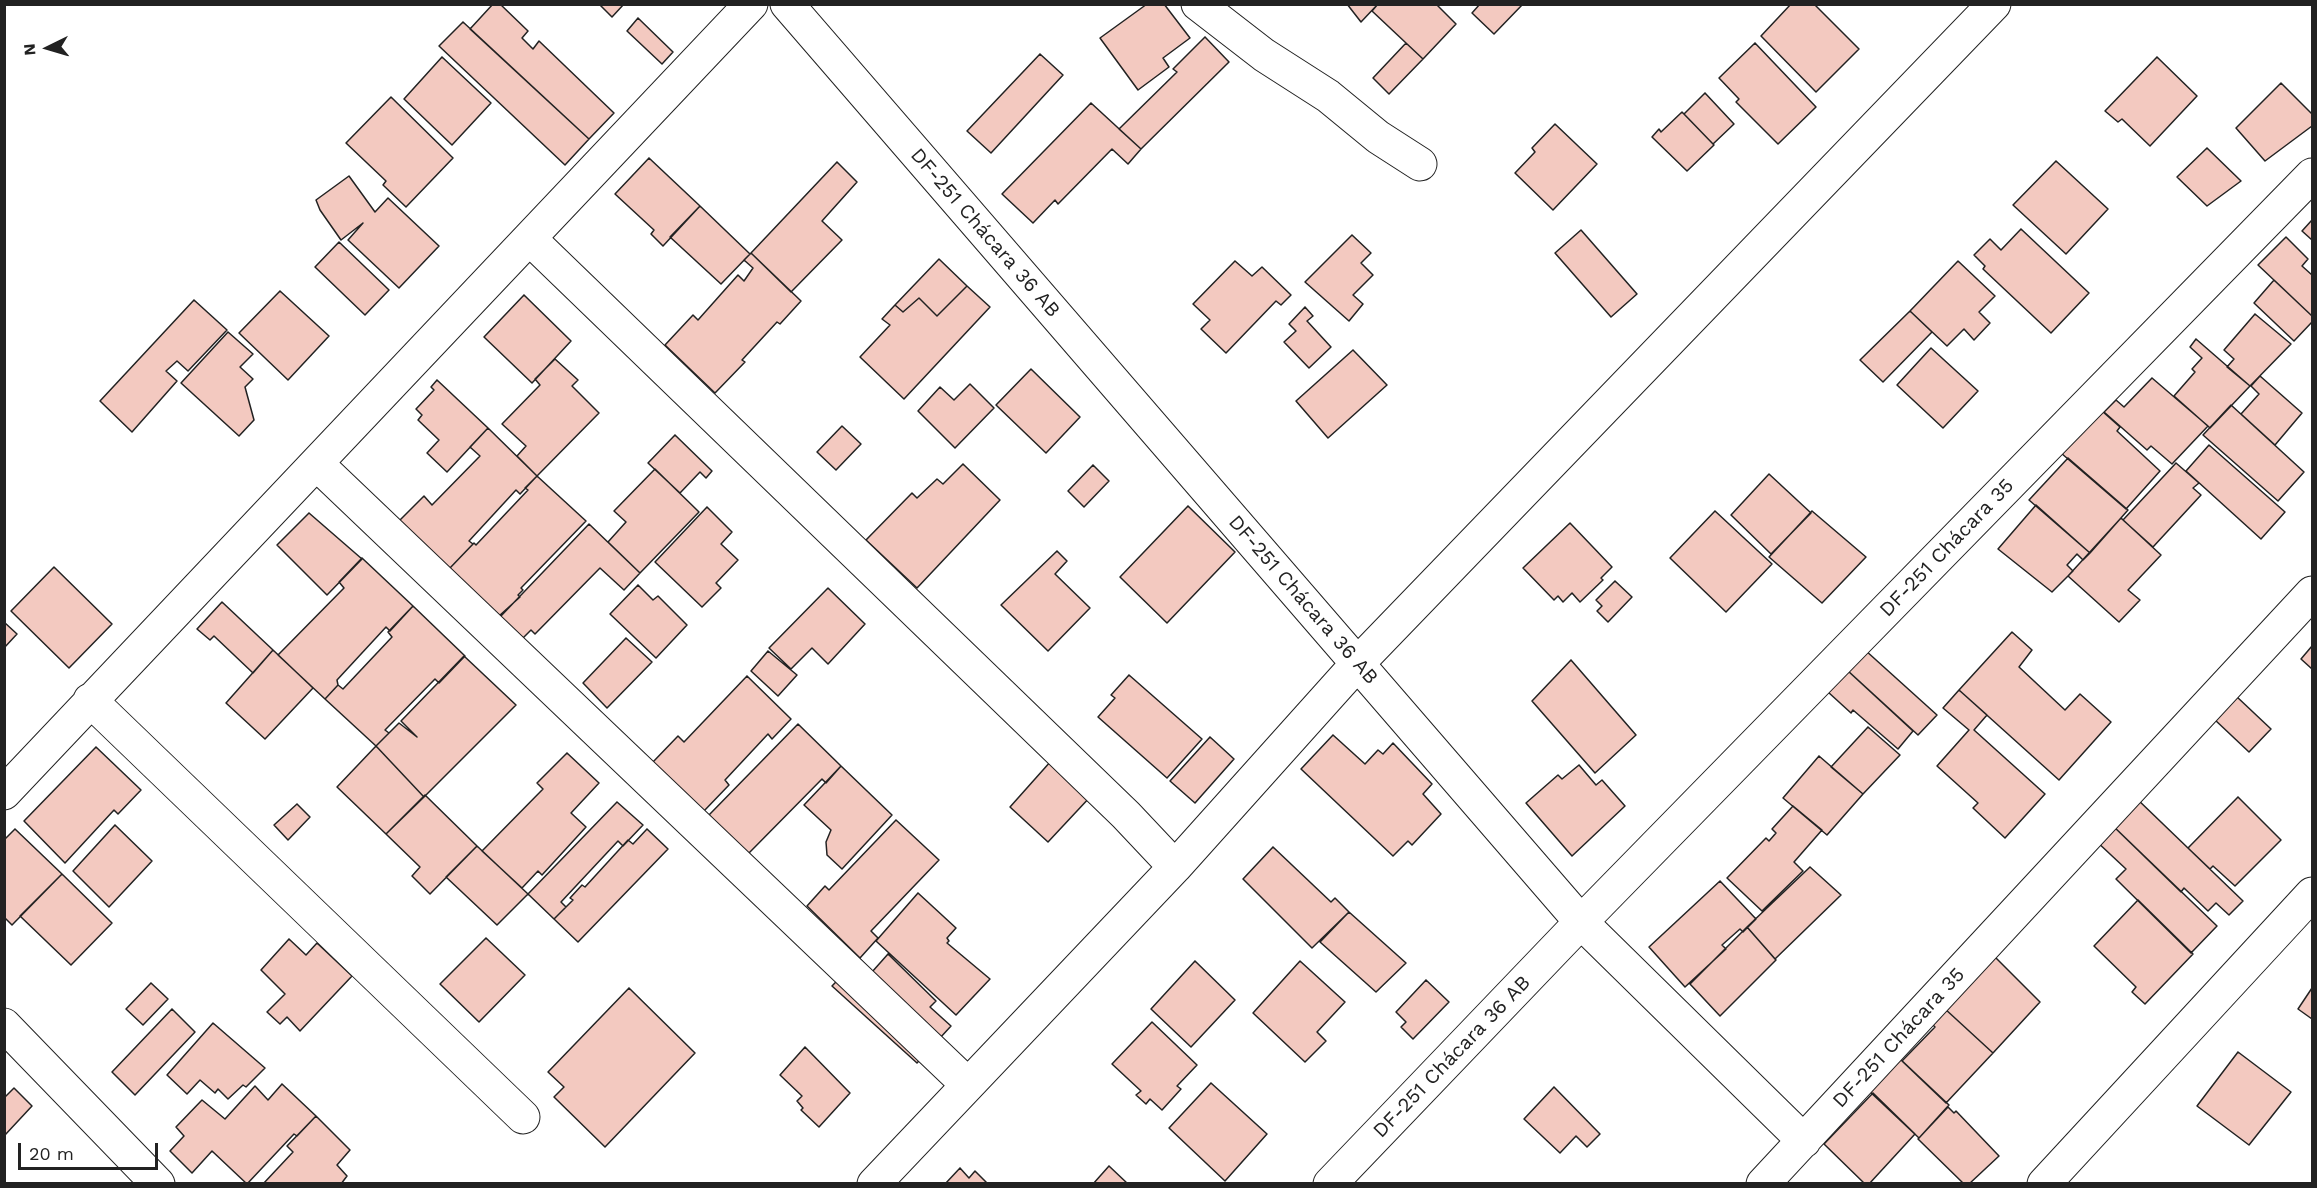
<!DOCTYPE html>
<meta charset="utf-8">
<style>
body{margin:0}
#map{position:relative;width:2317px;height:1188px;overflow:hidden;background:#fff;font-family:"Work Sans",sans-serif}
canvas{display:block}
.frame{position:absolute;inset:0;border:6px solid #222;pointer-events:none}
.north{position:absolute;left:18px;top:18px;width:60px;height:60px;-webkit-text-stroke:4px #fff;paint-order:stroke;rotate:265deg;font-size:16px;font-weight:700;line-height:24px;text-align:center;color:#222}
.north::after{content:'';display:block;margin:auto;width:21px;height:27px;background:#222;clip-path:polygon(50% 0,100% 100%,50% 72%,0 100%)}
.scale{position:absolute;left:18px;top:1143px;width:140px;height:27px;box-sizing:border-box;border:3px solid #222;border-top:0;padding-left:8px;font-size:18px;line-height:21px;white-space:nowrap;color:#222;-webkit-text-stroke:4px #fff;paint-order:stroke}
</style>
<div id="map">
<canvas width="2317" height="1188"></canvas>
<div class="frame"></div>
<div class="north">N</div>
<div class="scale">20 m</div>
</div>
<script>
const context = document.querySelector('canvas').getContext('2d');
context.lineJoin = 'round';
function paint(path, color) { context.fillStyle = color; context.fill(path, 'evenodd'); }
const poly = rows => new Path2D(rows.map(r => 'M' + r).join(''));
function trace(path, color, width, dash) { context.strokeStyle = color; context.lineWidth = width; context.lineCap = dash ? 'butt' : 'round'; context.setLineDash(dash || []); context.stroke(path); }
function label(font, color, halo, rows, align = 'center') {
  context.font = font + ' "Work Sans",sans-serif'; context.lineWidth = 4.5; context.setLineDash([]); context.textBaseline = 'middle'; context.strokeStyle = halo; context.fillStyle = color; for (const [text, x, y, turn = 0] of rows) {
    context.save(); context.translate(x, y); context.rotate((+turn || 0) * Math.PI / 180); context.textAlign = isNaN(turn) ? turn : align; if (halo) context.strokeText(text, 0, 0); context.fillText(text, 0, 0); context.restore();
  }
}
const building = poly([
 [493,4,500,4,528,31,522,38,533,49,539,41,614,113,589,139,470,29,493,4],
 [599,4,624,4,612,17,599,4],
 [1147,4,1164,4,1190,38,1163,58,1169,67,1138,90,1100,38,1147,4],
 [1347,4,1378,4,1361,22,1347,4],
 [1378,4,1436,4,1456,24,1423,59,1372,11,1378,4],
 [1480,4,1523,4,1494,34,1472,13,1480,4],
 [1791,4,1814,4,1859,49,1816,92,1761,36,1791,4],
 [638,18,673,52,662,64,627,31,638,18],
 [463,22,589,139,565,165,439,46,463,22],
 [1205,37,1229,62,1141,149,1119,129,1177,72,1173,69,1205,37],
 [1406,43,1423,59,1389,94,1373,78,1406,43],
 [1755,43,1816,107,1778,144,1736,102,1739,99,1719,78,1755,43],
 [1040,54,1063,75,991,153,967,131,1040,54],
 [442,57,491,103,452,145,404,99,442,57],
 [2157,57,2197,96,2150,146,2122,119,2118,122,2105,111,2157,57],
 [2281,83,2312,114,2312,126,2265,161,2236,128,2281,83],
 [1705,93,1734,124,1713,144,1684,114,1705,93],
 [391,97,453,158,406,207,383,185,386,181,346,143,391,97],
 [1091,103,1141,149,1128,164,1112,149,1058,204,1055,200,1033,223,1002,194,1091,103],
 [1682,112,1714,145,1687,171,1652,137,1659,129,1661,132,1682,112],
 [1555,124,1597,164,1553,210,1515,173,1535,152,1532,148,1555,124],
 [2207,148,2241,181,2207,206,2177,177,2207,148],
 [649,158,700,206,663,246,651,234,654,230,615,194,649,158],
 [2056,161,2108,209,2066,254,2013,205,2056,161],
 [837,162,857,182,822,221,842,240,791,292,751,253,837,162],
 [349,176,375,212,388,198,439,246,399,288,348,240,363,223,341,240,320,210,316,200,349,176],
 [700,206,750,254,721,284,670,237,700,206],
 [2312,220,2312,240,2302,231,2312,220],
 [2021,229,2089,293,2051,333,1983,269,1985,266,1974,255,1990,239,2001,250,2021,229],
 [1581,230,1637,294,1611,317,1555,253,1581,230],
 [1352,235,1371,253,1361,263,1373,275,1353,295,1363,304,1349,321,1305,282,1352,235],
 [2286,237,2308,259,2302,266,2312,275,2312,316,2258,265,2286,237],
 [339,242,389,290,365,315,315,267,339,242],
 [751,253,801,301,780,324,777,322,742,360,745,362,715,393,665,345,693,315,698,320,738,275,744,281,753,268,744,260,751,253],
 [939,259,967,286,937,316,919,298,903,312,895,305,939,259],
 [1235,261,1252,276,1262,267,1291,295,1281,305,1276,301,1226,353,1201,329,1210,320,1193,304,1235,261],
 [1958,261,1995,296,1979,312,1990,323,1974,340,1964,329,1947,346,1910,311,1958,261],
 [2274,280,2312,316,2312,322,2294,341,2254,303,2274,280],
 [967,286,990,307,904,399,860,357,890,325,882,319,895,305,903,312,919,298,937,316,967,286],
 [280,291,329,336,288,380,239,333,280,291],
 [524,295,571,341,532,383,484,337,524,295],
 [194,300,227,330,188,371,177,361,166,371,177,381,132,432,100,401,194,300],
 [1305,307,1313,316,1307,321,1331,347,1309,368,1284,342,1296,331,1289,324,1305,307],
 [1910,311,1932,332,1883,382,1860,360,1910,311],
 [2255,314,2291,344,2250,386,2227,367,2234,359,2224,350,2255,314],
 [228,332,253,354,240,367,253,379,245,387,254,420,239,436,181,383,228,332],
 [2196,339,2250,386,2210,428,2174,396,2195,372,2192,369,2202,358,2190,347,2196,339],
 [1931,348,1978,391,1943,428,1897,385,1931,348],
 [1353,350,1387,385,1328,438,1296,401,1353,350],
 [555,359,578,380,572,386,599,413,537,476,517,456,526,446,502,424,540,385,535,379,555,359],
 [1031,369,1080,417,1046,453,996,405,1031,369],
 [2260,376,2302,413,2275,445,2241,414,2259,394,2251,386,2260,376],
 [2152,378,2208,426,2172,464,2151,446,2147,450,2104,412,2116,400,2124,407,2152,378],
 [437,380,488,428,447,472,427,453,439,440,418,420,422,415,416,409,434,390,431,387,437,380],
 [970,384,994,408,955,448,918,411,940,387,954,400,970,384],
 [2231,405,2304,472,2278,501,2203,435,2231,405],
 [2102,411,2120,427,2117,431,2160,471,2126,509,2061,453,2102,411],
 [842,426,861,444,836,470,817,452,842,426],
 [488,428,537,476,520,494,516,490,469,541,473,544,449,569,398,522,424,496,432,505,480,456,470,447,488,428],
 [675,435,712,471,706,478,700,472,680,493,648,463,675,435],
 [2209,445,2285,512,2261,539,2186,471,2209,445],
 [2068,458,2128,510,2090,553,2029,500,2068,458],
 [2176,463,2199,483,2193,488,2201,495,2153,547,2123,520,2176,463],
 [963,464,1000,500,917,588,866,540,912,493,917,498,937,479,943,484,963,464],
 [1093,465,1109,481,1084,507,1068,491,1093,465],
 [655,469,699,512,640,573,608,542,626,522,614,511,655,469],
 [1769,474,1811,513,1771,554,1731,515,1769,474],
 [537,476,586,521,521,588,523,590,518,595,520,597,499,616,449,569,474,543,476,545,528,490,525,488,537,476],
 [2036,505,2090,553,2083,560,2077,554,2067,565,2073,571,2052,592,1998,549,2036,505],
 [1188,506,1235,552,1167,623,1120,577,1188,506],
 [707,507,732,532,721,544,738,560,716,583,721,588,702,607,655,562,707,507],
 [1715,511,1772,564,1726,612,1670,558,1715,511],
 [1812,511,1866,557,1822,603,1769,557,1812,511],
 [309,513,362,559,327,595,277,545,309,513],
 [2121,518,2161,555,2128,590,2140,600,2119,622,2068,576,2121,518],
 [1570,523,1612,567,1601,578,1603,580,1580,602,1572,593,1563,602,1558,596,1554,600,1523,568,1570,523],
 [589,524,640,573,624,590,600,568,535,634,531,630,523,638,500,617,589,524],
 [1057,551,1067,561,1055,574,1090,608,1048,651,1001,605,1057,551],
 [362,558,413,606,390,631,386,627,337,680,338,685,325,699,278,655,344,588,339,582,362,558],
 [54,567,112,624,69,668,11,611,54,567],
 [1615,581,1632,597,1608,622,1597,611,1602,606,1596,600,1615,581],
 [638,585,653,600,658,596,687,625,656,658,610,614,638,585],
 [828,588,865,624,828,664,812,648,791,669,769,648,828,588],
 [222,602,273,650,253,673,214,636,210,640,197,629,222,602],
 [413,606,465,656,439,683,435,679,385,730,389,733,376,746,325,699,338,685,343,689,392,637,388,632,413,606],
 [4,622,17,634,4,648,4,622],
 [2012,632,2032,650,2019,667,2065,710,2080,694,2111,722,2059,780,1959,690,2012,632],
 [626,638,652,662,607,708,583,683,626,638],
 [2312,646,2312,669,2301,659,2312,646],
 [273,650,313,688,265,739,226,703,273,650],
 [1865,650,1937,715,1918,735,1847,670,1865,650],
 [768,651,797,675,778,696,751,671,768,651],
 [464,656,516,705,424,797,376,746,399,723,417,737,401,721,464,656],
 [1571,660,1636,735,1595,773,1532,701,1571,660],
 [1848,671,1913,731,1898,749,1853,710,1851,713,1828,692,1848,671],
 [1129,675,1202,739,1167,778,1098,717,1115,698,1111,695,1129,675],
 [747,676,791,719,772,739,768,734,725,780,729,785,703,812,652,763,678,736,684,742,747,676],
 [1959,690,1987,715,1974,730,2045,794,2005,838,1973,808,1978,803,1937,766,1969,730,1943,708,1959,690],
 [2236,696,2271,729,2249,752,2214,719,2236,696],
 [798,724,841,766,826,783,822,779,748,854,708,816,798,724],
 [1868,727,1900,755,1863,794,1831,767,1868,727],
 [1333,735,1365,764,1378,750,1383,754,1393,743,1432,784,1423,794,1441,814,1412,845,1408,841,1393,856,1301,769,1333,735],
 [1210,737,1234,759,1195,803,1170,781,1210,737],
 [376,746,424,797,386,834,337,787,376,746],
 [96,747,141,790,118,814,114,810,65,863,24,821,96,747],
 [567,753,599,783,571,813,586,827,542,875,538,871,522,888,482,851,543,789,537,783,567,753],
 [1819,756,1863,794,1827,835,1783,798,1819,756],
 [1051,761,1091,796,1048,842,1010,807,1051,761],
 [1579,765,1596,785,1602,780,1625,806,1572,856,1526,803,1558,775,1562,779,1579,765],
 [841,766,892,815,842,869,827,855,826,842,831,830,804,805,841,766],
 [425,795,477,846,430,894,412,876,420,867,386,834,425,795],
 [2135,797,2243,901,2229,915,2216,903,2208,911,2184,888,2181,892,2111,824,2135,797],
 [2238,797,2281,840,2235,886,2213,866,2210,869,2188,848,2238,797],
 [617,802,643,825,623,846,618,841,561,902,566,907,554,919,528,894,617,802],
 [297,804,310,817,288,840,274,825,297,804],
 [1793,806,1822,830,1794,862,1803,871,1762,911,1727,878,1766,838,1769,841,1776,833,1772,829,1793,806],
 [896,820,939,860,871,931,878,938,860,958,807,906,825,886,829,890,896,820],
 [2111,824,2217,926,2191,953,2116,879,2126,869,2095,840,2111,824],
 [115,825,152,861,109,907,73,871,115,825],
 [15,829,62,874,12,925,4,917,4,840,15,829],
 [647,829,668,849,578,942,554,919,573,900,570,898,582,885,585,887,628,840,633,844,647,829],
 [477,846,528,894,497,925,446,877,477,846],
 [1273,847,1331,902,1335,898,1349,912,1312,948,1243,879,1273,847],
 [1810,867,1841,895,1775,959,1747,927,1810,867],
 [62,874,112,923,71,965,20,916,62,874],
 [1720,881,1756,919,1743,932,1740,929,1722,945,1726,949,1685,987,1649,947,1720,881],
 [918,893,956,928,947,938,949,941,947,943,990,979,956,1015,876,941,918,893],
 [2138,900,2193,954,2145,1004,2132,992,2136,987,2094,946,2138,900],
 [1349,912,1406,963,1376,992,1320,942,1349,912],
 [1747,927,1776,960,1720,1016,1690,984,1747,927],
 [486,938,525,975,479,1022,440,984,486,938],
 [289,939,306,955,317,943,352,976,300,1031,287,1017,280,1024,267,1012,285,994,261,970,289,939],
 [1991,953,2040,1002,1993,1053,1944,1008,1991,953],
 [888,954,936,1001,930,1007,951,1026,917,1063,832,986,859,958,872,972,888,954],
 [1195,961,1235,1000,1191,1047,1151,1009,1195,961],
 [1300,961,1345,1002,1317,1032,1326,1041,1305,1062,1253,1013,1300,961],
 [1426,980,1449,1002,1413,1039,1401,1027,1406,1022,1396,1012,1426,980],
 [151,983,168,999,143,1025,126,1009,151,983],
 [629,988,695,1053,605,1147,554,1097,564,1087,548,1072,629,988],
 [2312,988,2312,1019,2298,1009,2312,988],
 [1944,1008,1993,1053,1946,1103,1902,1061,1935,1027,1931,1023,1944,1008],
 [172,1009,195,1032,135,1095,112,1072,172,1009],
 [1152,1022,1197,1065,1177,1086,1181,1089,1162,1110,1150,1099,1146,1104,1136,1095,1141,1091,1112,1064,1152,1022],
 [213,1023,265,1068,246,1087,243,1085,228,1099,218,1089,215,1093,200,1080,187,1094,167,1075,213,1023],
 [805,1047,850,1093,819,1127,801,1110,803,1108,797,1101,802,1096,780,1075,805,1047],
 [2238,1052,2291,1092,2249,1145,2197,1106,2238,1052],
 [1898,1057,1949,1105,1919,1138,1867,1089,1898,1057],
 [1211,1083,1267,1134,1225,1181,1169,1128,1211,1083],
 [282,1084,316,1116,297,1136,294,1134,247,1184,212,1151,192,1173,170,1151,184,1136,176,1127,202,1100,225,1119,255,1086,268,1100,282,1084],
 [1554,1087,1600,1134,1587,1147,1576,1136,1560,1153,1524,1119,1554,1087],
 [14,1088,32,1106,5,1135,4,1098,14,1088],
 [1873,1093,1915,1134,1869,1184,1865,1184,1824,1144,1873,1093],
 [1948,1107,1954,1113,1956,1111,1999,1156,1969,1184,1964,1184,1918,1139,1948,1107],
 [316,1116,350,1150,337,1165,347,1176,341,1184,263,1184,293,1152,287,1146,316,1116],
 [1109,1166,1128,1184,1093,1184,1109,1166],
 [960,1168,969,1178,975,1171,988,1184,945,1184,960,1168]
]);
paint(building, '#f3c9c0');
trace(building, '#222', 1.5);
const minor = poly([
 [787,4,1581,922,1804,1141],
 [1198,4,1264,55,1328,96,1378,137,1420,164],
 [530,239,1126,815,1175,867],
 [317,464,967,1084],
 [90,700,523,1117],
 [4,793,751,4],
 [4,1025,158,1184],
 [874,1184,1175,867,1358,663,1994,4],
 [1330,1184,1581,922,2312,175],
 [1763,1184,2312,593],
 [2044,1184,2312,894]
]);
trace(minor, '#222', 35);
trace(minor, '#fff', 33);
label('20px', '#222', '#fff', [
 ["DF-251 Chácara 36 AB",985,233,49],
 ["DF-251 Chácara 35",1947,548,-46],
 ["DF-251 Chácara 36 AB",1303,600,49],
 ["DF-251 Chácara 35",1899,1038,-47],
 ["DF-251 Chácara 36 AB",1452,1057,-46]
]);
</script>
